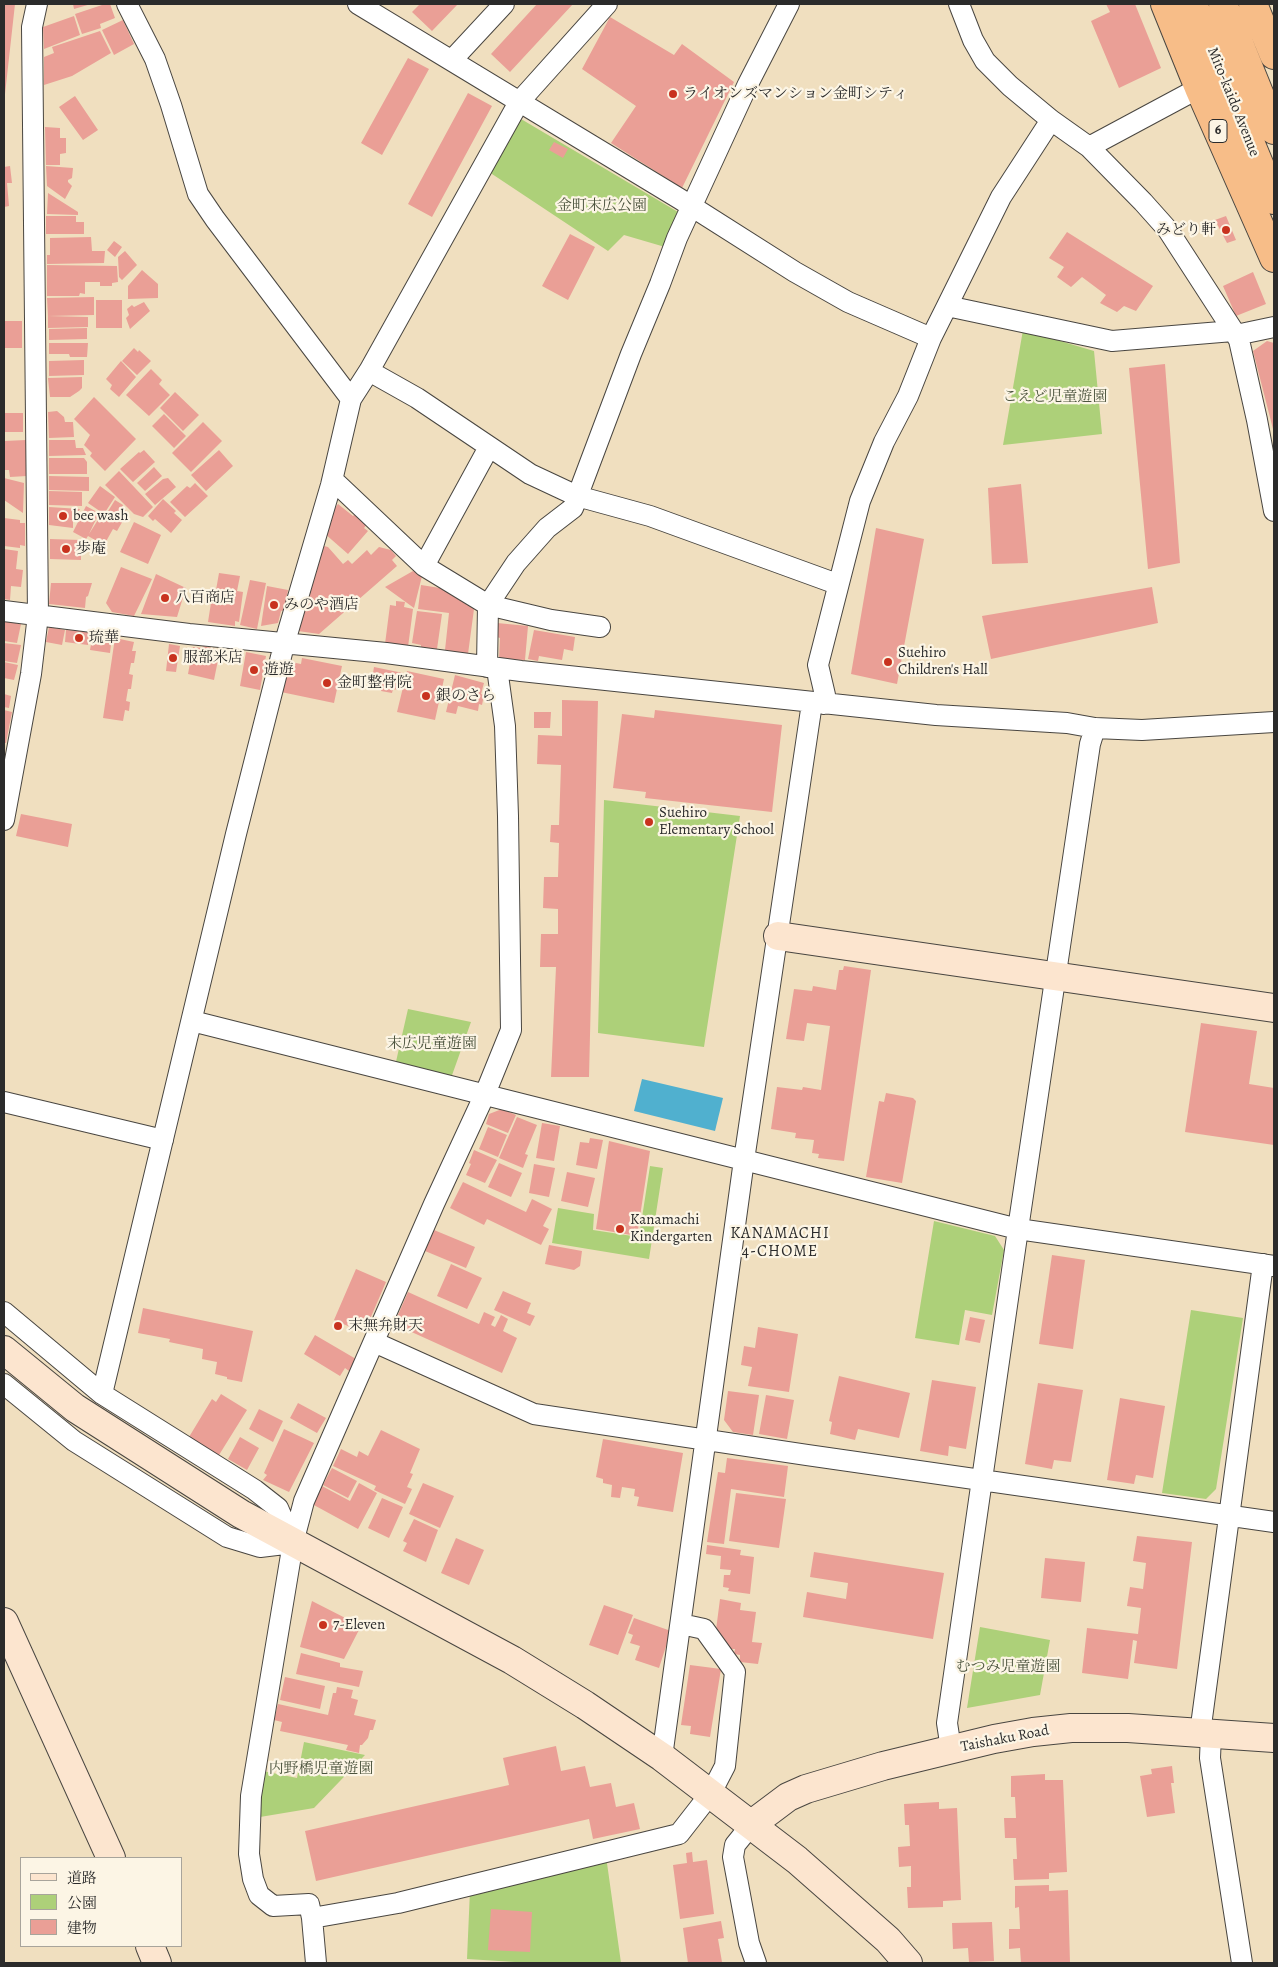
<!DOCTYPE html>
<meta charset="utf-8">
<style>
body{margin:0}
#map{position:relative;width:1278px;height:1967px;overflow:hidden;background:#f0dfbf;font-family:Alegreya,"Noto Serif JP",serif}
canvas{display:block}
.frame{position:absolute;inset:0;border:5px solid #2b2b2b;pointer-events:none}
.legend{position:absolute;left:20px;top:1857px;width:162px;height:90px;box-sizing:border-box;background:#fcf5e5;border:1px solid #a8a49b;margin:0;padding:6px 9px;list-style:none;font-size:15px;color:#2b2b2b}
.legend li{display:flex;align-items:center;gap:10px;height:25px}
.legend b{width:25px;border:1px solid #a8a49b}
</style>
<div id="map">
<canvas width="1278" height="1967"></canvas>
<div class="frame"></div>
<ul class="legend">
<li><b style="height:6px;background:#fce5cf"></b>道路</li>
<li><b style="height:14px;background:#add079"></b>公園</li>
<li><b style="height:14px;background:#ea9f96"></b>建物</li>
</ul>
</div>
<script>
const context = document.querySelector('canvas').getContext('2d');
context.lineJoin = 'round';
function paint(path, color) { context.fillStyle = color; context.fill(path, 'evenodd'); }
const poly = rows => new Path2D(rows.map(r => 'M' + r).join(''));
function trace(path, color, width, dash) { context.strokeStyle = color; context.lineWidth = width; context.lineCap = dash ? 'butt' : 'round'; context.setLineDash(dash || []); context.stroke(path); }
function label(font, color, halo, rows, align = 'center') {
  context.font = font + ' Alegreya,"Noto Serif JP",serif'; context.lineWidth = 4.5; context.setLineDash([]); context.textBaseline = 'middle'; context.strokeStyle = halo; context.fillStyle = color; for (const [text, x, y, turn = 0] of rows) {
    context.save(); context.translate(x, y); context.rotate((+turn || 0) * Math.PI / 180); context.textAlign = isNaN(turn) ? turn : align; if (halo) context.strokeText(text, 0, 0); context.fillText(text, 0, 0); context.restore();
  }
}
paint(poly([
 [521,119,678,212,665,247,624,235,608,251,489,172],
 [1023,330,1094,351,1102,434,1003,445],
 [604,800,740,816,704,1047,598,1033],
 [408,1009,471,1022,451,1078,395,1066],
 [650,1166,663,1168,649,1259,552,1243,558,1208,594,1214,593,1230,639,1237],
 [934,1221,995,1236,1004,1250,992,1315,965,1310,959,1345,915,1338],
 [1191,1310,1243,1318,1216,1489,1206,1499,1162,1493],
 [980,1627,1050,1640,1040,1695,967,1708],
 [304,1742,365,1755,314,1808,260,1817,258,1790,263,1771,297,1778],
 [606,1856,621,1963,531,1963,467,1959,470,1890]
]), '#add079');
paint(poly([
 [642,1079,723,1098,715,1131,634,1111]
]), '#50b0cf');
paint(poly([
 [4,4,15,4,5,94,4,94],
 [73,4,91,4,74,9],
 [105,4,110,4,115,18,100,24,101,28,82,34,75,14],
 [420,4,458,4,432,31,412,12],
 [537,4,573,4,510,72,491,54],
 [1106,4,1135,4,1161,68,1119,88,1091,21,1110,12],
 [74,16,80,35,44,49,43,27],
 [610,17,674,55,682,44,734,82,682,188,611,143,636,106,582,69],
 [123,20,134,44,114,55,102,30],
 [100,31,111,53,72,76,44,85,44,57,54,53,52,47],
 [408,58,429,69,382,155,361,143],
 [468,93,492,106,432,217,408,204],
 [75,96,98,130,83,140,59,107],
 [45,127,60,128,60,138,66,138,66,153,60,154,60,165,46,165],
 [554,142,568,149,563,158,549,150],
 [10,166,12,183,7,183,9,206,4,207,4,167],
 [46,166,73,168,72,178,68,180,68,182,72,186,65,199,47,186],
 [48,193,78,212,78,215,47,214],
 [46,216,76,216,76,222,84,222,84,234,46,234],
 [1226,216,1236,240,1227,243,1215,220],
 [1067,232,1153,286,1136,311,1124,306,1117,312,1100,303,1106,295,1082,277,1071,287,1057,277,1064,267,1049,258],
 [570,234,595,247,568,300,542,286],
 [91,237,92,251,105,251,104,263,47,264,47,255,50,255,50,238],
 [114,241,122,247,115,257,107,250],
 [125,251,137,265,122,280,119,277,118,257],
 [47,265,117,266,118,282,112,283,112,286,100,286,100,282,85,282,85,294,80,293,79,296,47,296],
 [142,270,158,284,158,298,128,299,128,286],
 [1253,272,1266,304,1236,316,1223,286],
 [94,297,94,315,48,316,47,298],
 [96,300,122,300,122,328,96,328],
 [144,302,150,311,130,329,126,318,129,315,127,309,132,305,134,307],
 [48,316,88,317,88,327,48,328],
 [4,321,22,321,22,348,4,348],
 [87,328,87,339,49,340,49,329],
 [1267,341,1274,343,1274,433,1253,351],
 [49,343,88,343,87,357,70,357,69,354,49,354],
 [134,348,138,352,139,350,151,361,137,375,122,361],
 [84,360,84,375,49,376,49,361],
 [121,361,136,377,119,397,110,389,112,385,106,379],
 [1165,364,1180,563,1148,569,1129,368],
 [151,369,162,380,159,384,170,395,149,416,126,395],
 [82,377,82,388,79,391,70,397,50,397,48,378],
 [175,392,199,415,183,431,160,408],
 [94,397,136,439,105,471,90,456,92,453,84,445,90,435,74,419],
 [57,411,64,417,65,422,73,422,74,437,49,438,48,412],
 [4,413,23,413,23,432,4,432],
 [164,414,186,436,174,448,152,426],
 [203,422,222,441,191,472,172,453],
 [26,440,27,476,10,477,9,470,4,470,4,441],
 [49,440,75,440,76,448,83,448,86,455,49,456],
 [144,450,155,462,133,482,120,469,139,452,140,453],
 [219,450,233,466,206,491,191,475],
 [49,458,84,458,87,462,87,474,49,474],
 [154,467,162,476,145,491,137,483],
 [119,471,153,507,143,517,134,514,105,485],
 [49,476,89,477,89,491,49,490],
 [4,478,24,483,23,513,4,500],
 [168,478,176,487,155,505,145,494,163,479],
 [195,483,208,496,185,517,170,502,187,486,190,488],
 [1021,484,1028,563,992,564,988,488],
 [100,486,115,497,104,514,88,503],
 [49,491,82,492,82,506,49,505],
 [163,499,176,511,174,513,182,520,171,533,155,519,153,521,148,516],
 [115,500,123,505,122,508,128,512,117,531,113,529,104,545,88,536,86,539,73,532,86,506,99,513,89,534,101,515,105,516],
 [338,504,353,516,355,514,367,524,364,528,368,531,348,554,324,533,330,527,328,522,333,516,331,514],
 [49,507,80,509,73,522,73,528,49,525],
 [4,518,20,520,20,523,25,523,25,546,20,545,20,548,4,546],
 [134,522,161,535,148,564,120,552],
 [876,528,924,539,897,684,851,674],
 [50,539,81,540,81,560,50,559],
 [324,546,328,547,343,564,348,560,352,564,367,550,371,555,379,547,391,550,396,556,392,560,397,566,319,634,298,631],
 [4,549,18,551,16,569,23,570,21,587,11,586,10,600,4,599],
 [121,567,152,579,134,616,112,612,106,603],
 [413,571,422,576,414,608,385,587],
 [219,573,240,576,237,591,243,592,239,622,235,621,235,626,208,622,213,590,216,590],
 [156,574,186,588,177,617,141,614],
 [250,580,266,583,257,629,240,625],
 [51,583,92,583,88,596,86,597,85,608,49,604],
 [421,585,440,588,474,609,468,654,445,650,449,613,418,609],
 [267,586,288,590,285,610,281,611,278,623,261,626],
 [1152,587,1158,623,991,659,982,616],
 [396,601,405,602,404,607,413,609,408,647,385,644,390,605,396,606],
 [417,611,442,614,437,649,421,647,421,645,412,643],
 [4,621,21,624,17,643,4,641],
 [497,623,528,626,525,660,499,659,500,638,497,637],
 [49,627,65,630,62,645,46,642],
 [66,630,89,631,88,645,65,642],
 [534,630,575,637,573,651,564,649,562,660,539,656,538,661,528,659],
 [93,633,112,636,110,653,90,650],
 [115,638,134,642,132,651,136,651,134,663,131,663,129,674,133,675,131,689,128,689,126,701,130,702,129,711,125,710,123,721,103,718],
 [4,643,21,645,17,663,4,661],
 [169,644,180,646,176,672,166,671],
 [203,646,220,650,214,680,188,674,193,647,202,648],
 [246,652,266,656,260,690,240,686],
 [302,658,342,666,334,703,281,692,285,676,288,677,291,662,301,664],
 [4,662,18,665,14,680,4,678],
 [374,667,403,673,399,690,393,689,392,693,381,691,381,687,371,685],
 [407,671,444,679,435,720,397,712],
 [455,675,484,683,481,694,484,695,482,705,479,704,478,711,458,706,456,714,446,712],
 [4,694,11,696,9,708,4,707],
 [562,700,598,701,589,1077,551,1077,556,967,540,967,541,934,558,934,558,909,543,908,544,877,558,877,559,843,550,842,551,825,559,825,561,765,537,764,538,735,562,736],
 [4,710,12,712,6,743,4,743],
 [655,710,782,725,772,812,645,798,646,792,613,788,622,714,654,718],
 [534,712,551,712,550,728,534,728],
 [21,814,72,824,68,847,16,836],
 [844,966,871,970,844,1161,818,1158,819,1154,812,1153,814,1140,795,1138,796,1133,771,1129,777,1087,802,1090,803,1087,821,1090,830,1026,807,1023,804,1041,786,1039,794,989,812,991,813,986,836,990,839,970,843,970],
 [1201,1023,1257,1031,1249,1084,1274,1088,1274,1145,1185,1132],
 [886,1093,913,1098,916,1101,902,1183,866,1177,879,1101,884,1102],
 [502,1109,516,1115,508,1133,486,1124,489,1114],
 [517,1117,537,1125,525,1154,528,1155,523,1168,499,1158],
 [542,1123,560,1126,554,1161,536,1158],
 [488,1127,507,1135,498,1157,479,1149],
 [590,1138,603,1140,597,1169,576,1165,580,1142,589,1143],
 [609,1141,650,1151,637,1236,596,1229],
 [474,1150,497,1160,485,1183,466,1175,471,1164,469,1163],
 [499,1163,522,1173,511,1197,488,1187],
 [534,1164,555,1168,549,1197,529,1193],
 [567,1172,595,1178,588,1207,561,1201],
 [463,1182,526,1212,532,1199,552,1209,543,1226,549,1229,541,1245,487,1219,484,1225,450,1208],
 [434,1230,475,1247,466,1268,425,1251],
 [549,1245,582,1251,580,1266,574,1270,545,1264],
 [1052,1255,1085,1260,1073,1349,1039,1344],
 [451,1264,482,1278,467,1309,437,1296],
 [356,1269,386,1282,364,1333,334,1320],
 [503,1291,531,1303,527,1313,535,1316,530,1326,494,1310],
 [408,1292,479,1324,484,1312,495,1317,491,1325,495,1327,501,1315,508,1319,503,1331,517,1338,502,1373,394,1324],
 [143,1308,253,1331,242,1382,227,1379,227,1377,215,1374,217,1362,202,1359,203,1349,169,1342,170,1339,138,1333],
 [970,1317,985,1320,980,1343,965,1340],
 [758,1327,798,1334,789,1392,748,1386,752,1367,741,1365,744,1346,755,1348],
 [315,1335,356,1359,349,1371,345,1368,340,1376,304,1354],
 [839,1376,910,1393,899,1438,858,1429,855,1440,830,1434,832,1422,829,1421],
 [932,1380,976,1387,966,1449,949,1446,948,1456,920,1451],
 [1038,1383,1083,1390,1071,1462,1054,1460,1052,1469,1025,1464],
 [728,1391,759,1395,753,1435,733,1432,724,1420],
 [221,1394,247,1410,219,1455,189,1437,212,1399,216,1402],
 [766,1395,794,1400,787,1439,759,1434],
 [1120,1398,1165,1406,1153,1478,1136,1475,1134,1484,1107,1480],
 [298,1403,326,1418,317,1433,290,1418],
 [259,1409,283,1421,273,1442,249,1429],
 [284,1429,314,1443,289,1492,263,1480,267,1475,264,1473],
 [381,1430,420,1449,410,1473,413,1474,407,1487,412,1489,405,1504,374,1490,376,1486,333,1466,341,1449,357,1457,359,1451,368,1456],
 [240,1437,259,1448,247,1470,228,1459],
 [603,1439,683,1453,673,1512,637,1506,639,1497,634,1496,635,1489,622,1487,620,1498,611,1497,612,1485,603,1483,603,1479,596,1477],
 [727,1458,788,1466,784,1497,731,1489,724,1544,707,1542,718,1472,725,1473],
 [332,1468,357,1481,348,1498,323,1485],
 [359,1483,377,1493,358,1529,312,1504,322,1486,350,1501],
 [423,1483,454,1496,440,1528,409,1514],
 [736,1493,786,1499,779,1548,729,1541],
 [382,1498,403,1507,389,1538,368,1528],
 [414,1519,438,1530,426,1562,403,1551,407,1543,403,1541],
 [1137,1536,1192,1542,1177,1669,1134,1663,1137,1641,1133,1640,1128,1679,1082,1673,1087,1628,1138,1634,1141,1608,1127,1606,1130,1587,1143,1589,1146,1563,1133,1561],
 [456,1538,484,1550,469,1585,441,1573],
 [707,1545,741,1550,740,1555,754,1557,750,1594,728,1591,729,1588,723,1587,724,1575,730,1575,731,1570,720,1569,721,1556,706,1554],
 [814,1552,944,1573,933,1639,803,1617,807,1592,846,1599,848,1583,810,1577],
 [1045,1558,1085,1562,1081,1602,1041,1598],
 [720,1599,741,1603,740,1610,756,1612,752,1642,762,1643,758,1664,740,1662,740,1655,734,1654,735,1649,730,1649,716,1630],
 [312,1601,361,1626,344,1659,300,1647],
 [604,1605,633,1615,618,1655,589,1645],
 [634,1618,671,1631,659,1668,635,1660,640,1646,630,1643,633,1635,628,1633],
 [301,1653,340,1663,340,1667,363,1671,359,1687,296,1674],
 [690,1665,721,1669,710,1737,690,1734,691,1726,681,1725],
 [285,1677,325,1686,320,1709,280,1700],
 [337,1687,353,1690,351,1698,358,1700,354,1715,376,1720,373,1730,370,1730,368,1738,362,1745,360,1745,359,1753,346,1750,348,1745,280,1731,282,1722,274,1720,278,1704,328,1715,333,1693,336,1693],
 [556,1746,561,1771,585,1766,590,1787,611,1783,616,1807,634,1803,640,1829,593,1839,589,1819,316,1881,305,1831,509,1785,503,1758],
 [1172,1766,1174,1783,1171,1783,1175,1813,1147,1817,1140,1776,1152,1774,1151,1769],
 [1045,1774,1045,1780,1063,1780,1067,1872,1049,1873,1049,1879,1014,1880,1013,1859,1017,1859,1016,1838,1005,1838,1004,1818,1016,1818,1015,1797,1011,1797,1011,1776],
 [939,1802,939,1809,957,1808,961,1900,943,1901,943,1907,908,1908,907,1887,911,1887,911,1866,899,1867,898,1847,910,1846,909,1825,905,1825,904,1804],
 [692,1852,693,1862,707,1860,714,1914,680,1919,673,1865,687,1863,686,1853],
 [1049,1885,1049,1891,1068,1890,1070,1963,1021,1963,1020,1948,1009,1949,1009,1929,1020,1929,1019,1907,1015,1908,1015,1886],
 [491,1909,532,1912,530,1952,488,1950],
 [721,1921,724,1938,718,1939,722,1962,688,1963,683,1928],
 [992,1922,994,1961,969,1962,968,1948,953,1949,952,1923]
]), '#ea9f96');
const street = poly([
 [358,4,680,199,795,272,848,302,931,338],
 [959,4,973,40,985,61,1010,86,1051,120,1089,147,1143,202,1168,230,1236,335,1239,340,1257,420,1274,511],
 [452,60,504,4],
 [1051,120,1001,197,947,306,1112,341,1233,331],
 [1089,147,1199,88],
 [1236,335,1274,327],
 [369,371,417,398,530,474,577,496,650,516,837,584],
 [351,399,369,371,519,102,607,4],
 [333,480,424,566,488,605,551,620,600,627],
 [424,566,489,447],
 [4,611,189,634,386,653,521,671,936,715,1067,723,1095,728,1142,730,1274,722],
 [487,667,488,605,516,563,547,528,573,508,631,354,660,284,677,238,748,84,789,4],
 [824,704,825,695,818,665,860,501,884,442,908,396,931,338,947,306],
 [4,820,31,674,38,615,32,27,37,4],
 [192,1021,1018,1229,1274,1266],
 [4,1102,163,1140],
 [4,1312,102,1394,255,1490,278,1508,293,1543],
 [374,1342,534,1414,807,1455,1274,1522],
 [4,1384,74,1441,227,1537,260,1547,293,1543],
 [102,1394,236,834,284,645,331,485,351,399,215,219,198,194,171,105,155,59,127,4],
 [1200,1733,1263,1264],
 [1211,1734,1210,1758,1242,1963],
 [951,1749,947,1723,1018,1229,1090,744,1095,728],
 [662,1757,744,1160,812,703],
 [752,1824,735,1845,733,1857,749,1943,756,1963],
 [312,1918,398,1903,679,1834,711,1793,725,1766,735,1672,704,1629,681,1624],
 [316,1963,312,1918,309,1904,273,1906,259,1895,253,1879,249,1854,251,1796,293,1543,304,1501,434,1204,485,1094,511,1030,508,816,505,726,497,668]
]);
const secondary = poly([
 [778,936,1274,1008],
 [4,1350,75,1408,241,1514,512,1660,585,1705,662,1757,797,1860,888,1940,908,1963],
 [4,1622,111,1858],
 [752,1824,788,1797,806,1789,883,1766,994,1739,1033,1732,1071,1728,1128,1728,1274,1738],
 [150,1946,157,1963]
]);
const highway = poly([
 [1165,4,1199,88,1274,258],
 [1193,4,1274,200],
 [1223,4,1274,130],
 [1253,4,1274,55]
]);
trace(street, '#494641', 22);
trace(secondary, '#494641', 30);
trace(highway, '#494641', 30);
trace(street, '#fff', 20);
trace(secondary, '#fce5cf', 28);
trace(highway, '#f7bd88', 28);
for (const [x, y, r, color] of [
 [673,94,5,"#c8321e"],
 [1226,230,5,"#c8321e"],
 [63,516,5,"#c8321e"],
 [66,549,5,"#c8321e"],
 [165,598,5,"#c8321e"],
 [274,605,5,"#c8321e"],
 [79,638,5,"#c8321e"],
 [173,658,5,"#c8321e"],
 [888,662,5,"#c8321e"],
 [254,670,5,"#c8321e"],
 [327,683,5,"#c8321e"],
 [426,696,5,"#c8321e"],
 [649,822,5,"#c8321e"],
 [620,1229,5,"#c8321e"],
 [338,1326,5,"#c8321e"],
 [323,1625,5,"#c8321e"]
]) { const dot = new Path2D(); dot.arc(x, y, r, 0, 2 * Math.PI); context.fillStyle = color; context.fill(dot); trace(dot, '#fcf5e5', 2); }
for (const [x, y, w] of [
 [1218,131,18]
]) { const box = new Path2D(); box.roundRect(x - w / 2, y - 11.5, w, 23, 4); context.fillStyle = '#fcf5e5'; context.fill(box); trace(box, '#2b2b2b', 1); }
label('bold 14px', '#2b2b2b', null, [
 ["6",1218,131]
]);
label('15px', '#2b2b2b', '#fcf5e5', [
 ["ライオンズマンション金町シティ",683,94],
 ["みどり軒",1216,230,"right"],
 ["bee wash",73,516],
 ["歩庵",76,549],
 ["八百商店",175,598],
 ["みのや酒店",284,605],
 ["琉華",89,638],
 ["Suehiro",898,653],
 ["Children's Hall",898,670],
 ["服部米店",183,658],
 ["遊遊",264,670],
 ["金町整骨院",337,683],
 ["銀のさら",436,696],
 ["Suehiro",659,813],
 ["Elementary School",659,830],
 ["Kanamachi",630,1220],
 ["Kindergarten",630,1237],
 ["末無弁財天",348,1326],
 ["7-Eleven",333,1625]
], 'left');
label('15px', '#2b2b2b', '#fcf5e5', [
 ["Mito-kaido Avenue",1233,102,68],
 ["Taishaku Road",1005,1739,-11]
]);
label('15px', '#4c543e', '#fcf5e5', [
 ["金町末広公園",602,206],
 ["こえど児童遊園",1055,397],
 ["末広児童遊園",432,1044],
 ["むつみ児童遊園",1008,1667],
 ["内野橋児童遊園",321,1769]
]);
context.letterSpacing = '1px';
label('16px', '#2b2b2b', '#fcf5e5', [
 ["KANAMACHI",780,1234],
 ["4-CHOME",780,1252]
]);
context.letterSpacing = '0px';
</script>
